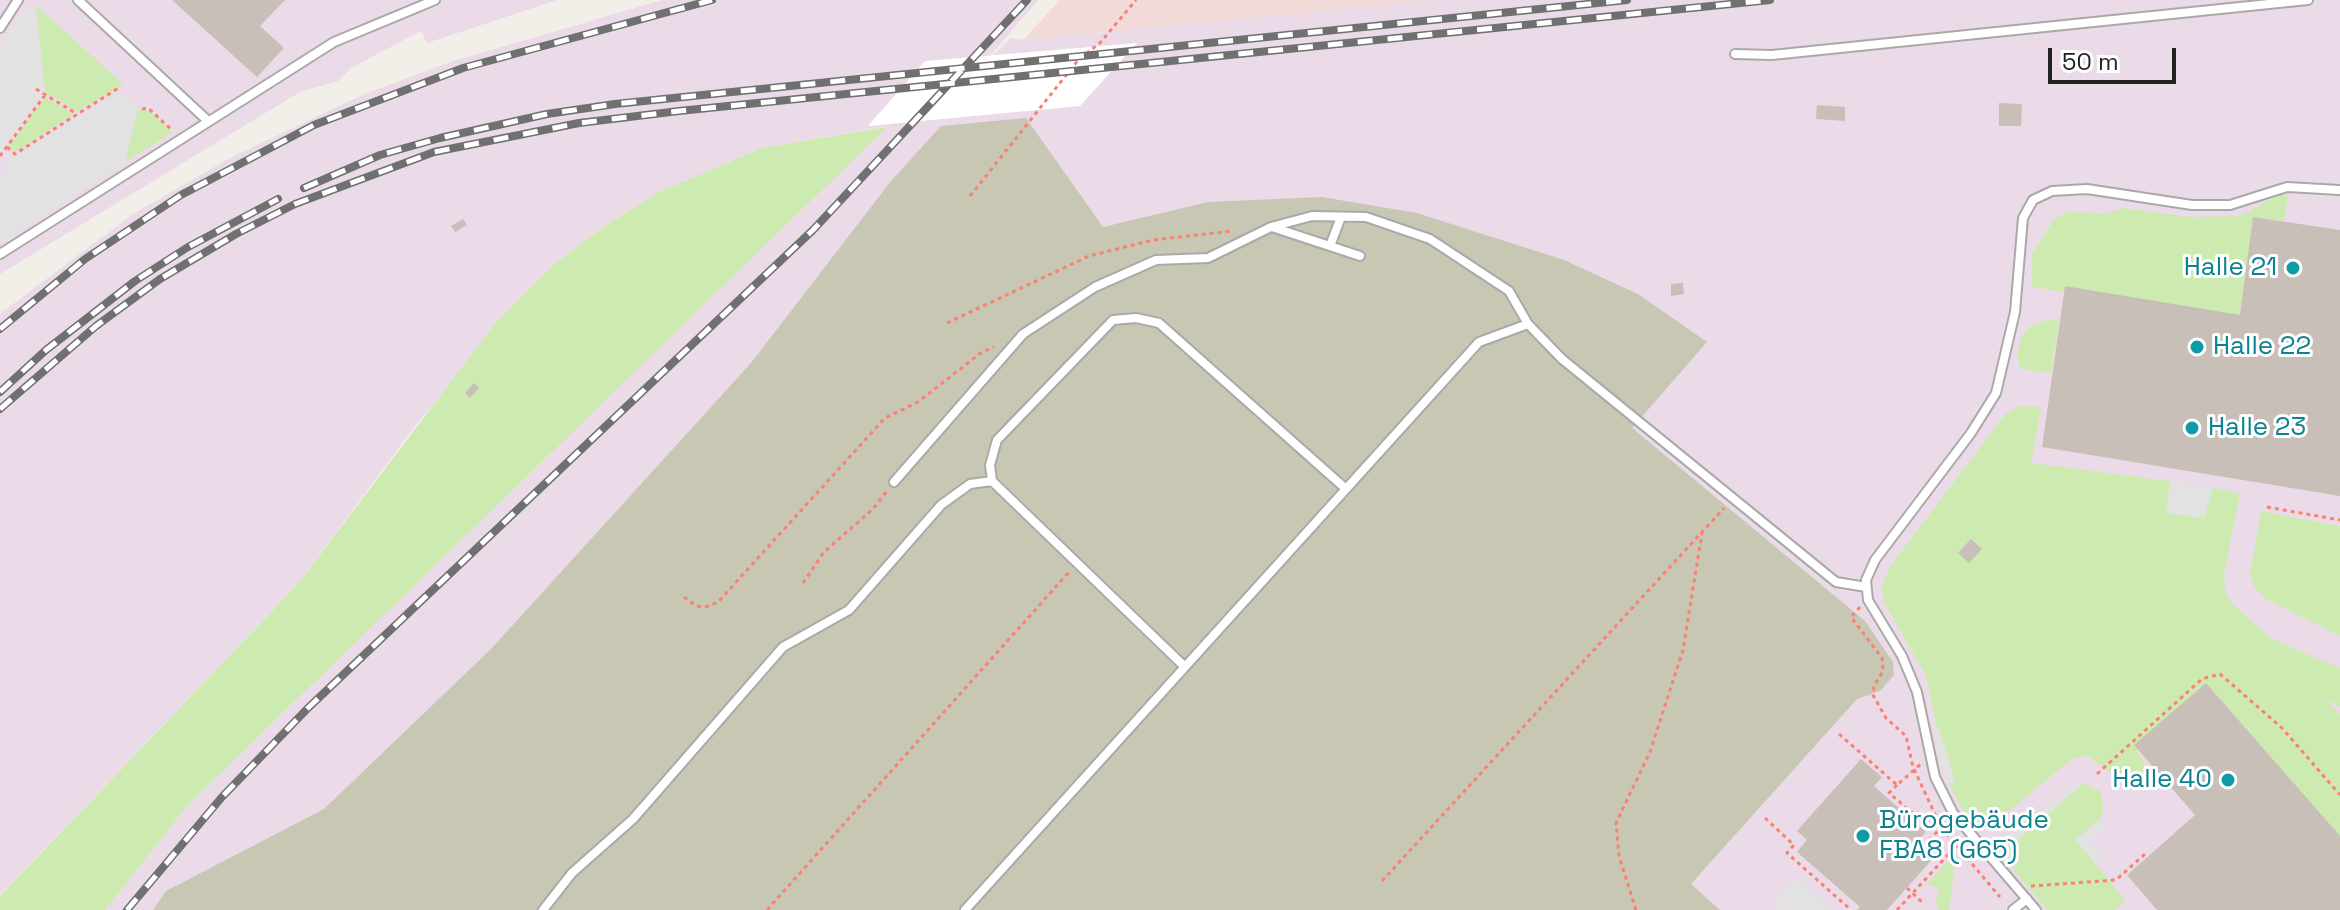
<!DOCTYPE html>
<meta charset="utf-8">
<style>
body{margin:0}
#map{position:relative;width:2340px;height:910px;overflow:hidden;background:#f2efe9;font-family:"Space Grotesk",sans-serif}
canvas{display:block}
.scale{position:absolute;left:2048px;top:48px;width:128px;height:36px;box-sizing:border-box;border:4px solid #222;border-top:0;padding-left:10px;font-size:24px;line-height:28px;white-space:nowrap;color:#222;-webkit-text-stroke:6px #fff;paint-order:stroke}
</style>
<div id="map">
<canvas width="2340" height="910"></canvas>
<div class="scale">50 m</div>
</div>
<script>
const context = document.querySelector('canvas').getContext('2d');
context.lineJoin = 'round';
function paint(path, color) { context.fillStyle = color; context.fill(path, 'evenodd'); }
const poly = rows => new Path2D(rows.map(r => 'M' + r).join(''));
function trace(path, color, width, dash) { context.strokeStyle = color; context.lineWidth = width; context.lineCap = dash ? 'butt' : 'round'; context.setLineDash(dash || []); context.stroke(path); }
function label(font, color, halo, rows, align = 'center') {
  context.font = font + ' "Space Grotesk",sans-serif'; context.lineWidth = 6; context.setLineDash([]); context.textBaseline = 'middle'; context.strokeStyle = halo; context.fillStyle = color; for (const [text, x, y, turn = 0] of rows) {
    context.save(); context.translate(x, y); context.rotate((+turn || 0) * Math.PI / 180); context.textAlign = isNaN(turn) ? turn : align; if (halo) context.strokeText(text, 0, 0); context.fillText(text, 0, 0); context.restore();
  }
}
paint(poly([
 [1060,0,1437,0,1023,40]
]), '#f2dad9');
paint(poly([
 [0,0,557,0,427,43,421,31,351,68,338,81,300,92,0,274],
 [662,0,1038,0,952,100,1010,38,1023,40,1437,0,2340,0,2340,910,105,910,190,803,885,127,762,148,659,192,603,227,552,266,414,427,297,585,0,895,0,314,133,214,230,158,362,95,450,62]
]), '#ebdbe8');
paint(poly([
 [1026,118,1103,227,1208,202,1322,197,1417,213,1564,260,1638,294,1707,342,1632,428,1865,621,1893,662,1894,675,1880,691,1857,699,1691,884,1720,910,153,910,166,891,324,809,491,649,751,363,891,181,941,126]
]), '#c7c7b4');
paint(poly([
 [36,5,123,84,77,112,45,92],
 [45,97,74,114,15,152,8,147],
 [138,109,149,111,173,132,125,162],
 [887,127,190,803,105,910,0,910,0,896,297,585,494,325,552,266,603,227,659,192,762,148],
 [2279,195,2288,196,2284,221,2253,217,2240,315,2066,287,2064,292,2032,287,2032,254,2055,218,2070,211,2105,214,2123,208,2191,217,2240,216],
 [2047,320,2059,321,2051,373,2021,369,2017,359,2020,340,2030,326],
 [2020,406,2041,407,2031,463,2170,481,2166,513,2194,517,2204,518,2213,487,2240,494,2224,575,2226,594,2234,606,2272,639,2340,668,2340,707,2324,698,2340,714,2340,836,2206,683,2135,745,2149,773,2145,778,2122,780,2087,756,2073,758,1997,821,1984,823,1966,816,1949,784,1955,781,1937,729,1926,676,1884,602,1882,586,1889,568,2006,413],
 [2261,511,2340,526,2340,636,2267,600,2253,585,2250,574],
 [2084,783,2100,791,2104,808,2099,820,2076,840,2125,900,2115,910,2048,910,2014,871,2007,848],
 [1956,859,1949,910,1939,910,1935,900,1940,892,1933,885,1926,885,1947,862]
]), '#cdebb0');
paint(poly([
 [35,8,45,92,0,154,0,43,25,10],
 [118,91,138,109,125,162,0,242,0,182,8,159],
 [2170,481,2213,487,2204,518,2166,513],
 [1939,728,1955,781,1949,784,1938,757,1933,729],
 [2084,783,2007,848,2010,837,2071,786],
 [2099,820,2106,828,2091,841,2104,855,2095,863,2075,840],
 [1798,878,1832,910,1769,909]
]), '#e2e2e2');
paint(poly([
 [1137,43,1080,106,868,126,925,61]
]), '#fff');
paint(poly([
 [172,0,285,0,260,26,284,48,257,77],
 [1999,103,2022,104,2021,126,1999,126],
 [1817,105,1845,107,1845,121,1816,119],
 [2253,217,2340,230,2340,496,2042,447,2065,286,2240,315],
 [463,219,467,225,455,232,451,226],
 [1683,283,1684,294,1671,296,1671,284],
 [474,383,479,388,470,398,465,393],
 [1971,539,1982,549,1969,563,1958,553],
 [2206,683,2340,836,2340,910,2157,910,2127,875,2195,815,2134,745],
 [1861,759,1882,777,1874,786,1926,832,1919,840,1936,855,1887,910,1857,910,1860,907,1797,852,1807,840,1797,831]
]), '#c7bfb8');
const lane = poly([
 [78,0,208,121],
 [0,28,18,0],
 [1735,54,1772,55,2308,0],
 [1272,227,1360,256],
 [1330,246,1341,217],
 [0,254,334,42,435,0],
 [894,482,1023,334,1095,287,1156,260,1208,258,1271,227,1312,216,1366,217,1430,239,1509,291,1528,324],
 [1185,667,992,481,990,465,997,440,1113,320,1136,318,1159,323,1346,489],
 [543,910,572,873,633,819,783,647,849,610,941,505,970,484,992,481],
 [965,910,1479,342,1528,324,1562,359,1836,582,1866,587],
 [2013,910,2027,899],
 [2036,910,1953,813,1935,777,1917,692,1902,656,1868,600,1866,580,1875,560,1971,433,1996,393,2015,312,2023,218,2033,200,2052,191,2087,189,2192,205,2230,205,2287,187,2340,190]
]);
trace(lane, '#a9a9a9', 12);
trace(poly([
 [36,89,77,114],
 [142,109,148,108,172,130],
 [7,147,15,154,120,87],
 [0,156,45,95],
 [970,196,1079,59,1100,43,1136,0],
 [947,323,1089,256,1153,240,1232,231],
 [2267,507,2340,520],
 [803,583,824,552,873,509,887,491],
 [684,597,696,606,705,607,718,602,885,418,918,402,982,352,994,347],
 [1860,607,1851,617,1882,658,1883,671,1874,686,1873,695,1886,718,1906,736,1913,767,1941,827,2000,897],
 [1839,734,1897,785,1921,764],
 [2097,774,2202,679,2220,674,2282,728,2340,795],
 [1897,785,1889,793,1936,833],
 [1765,818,1794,845,1787,853,1851,910],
 [1943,826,1927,842,1943,856],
 [1382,881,1724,508],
 [2031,886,2116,880,2145,854,2147,857],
 [1907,888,1923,903],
 [767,910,1069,572],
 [1636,910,1619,856,1616,823,1650,752,1683,650,1702,533],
 [1897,910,1956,846]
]), '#fa8072', 3, [4, 4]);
trace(lane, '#fff', 8);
const rail = poly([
 [304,188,380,155,440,138,547,114,615,104,1627,0],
 [0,329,85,259,181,195,314,125,463,68,712,0],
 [0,392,46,350,135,281,188,247,278,199],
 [0,409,96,326,160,279,236,234,295,204,434,152,579,123,679,111,1770,0],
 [127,910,222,797,308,708,813,230,1027,0]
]);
trace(rail, '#707070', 8);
trace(rail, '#fff', 5, [15]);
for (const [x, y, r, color] of [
 [2293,268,8,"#0f9aa8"],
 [2197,347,8,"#0f9aa8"],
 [2192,428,8,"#0f9aa8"],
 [2228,780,8,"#0f9aa8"],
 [1863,836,8,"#0f9aa8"]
]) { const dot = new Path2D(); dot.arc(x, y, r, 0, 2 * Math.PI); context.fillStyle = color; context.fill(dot); trace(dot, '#fff', 3); }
label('26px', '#0d838f', '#fff', [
 ["Halle 21",2277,268,"right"],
 ["Halle 22",2213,347],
 ["Halle 23",2208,428],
 ["Halle 40",2212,780,"right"],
 ["Bürogebäude",1879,821],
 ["FBA8 (G65)",1879,851]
], 'left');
</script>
